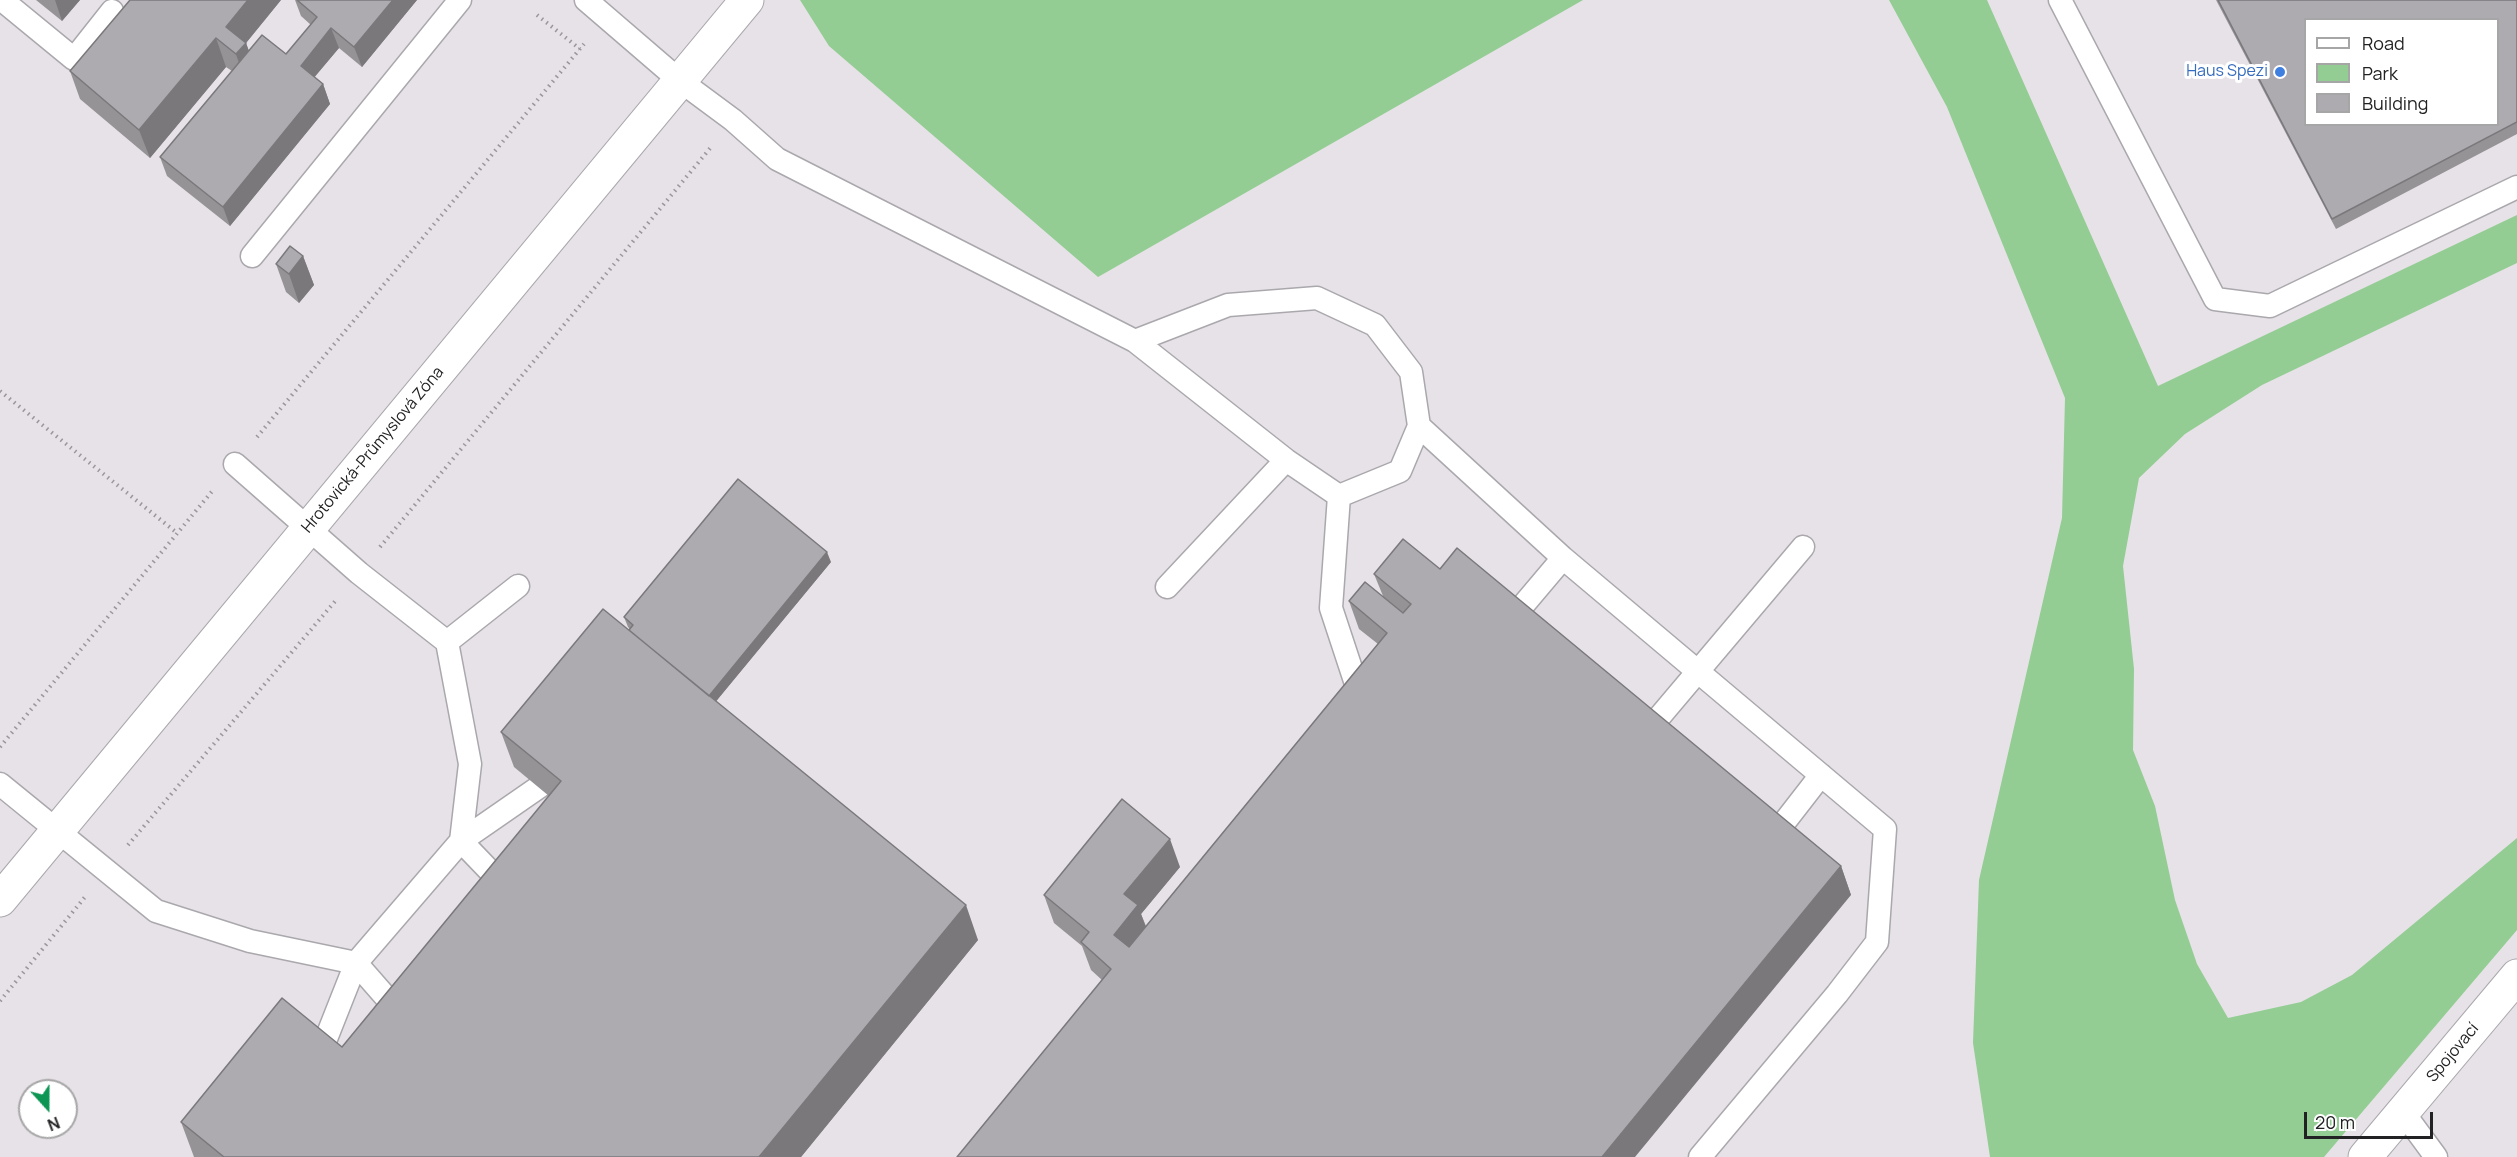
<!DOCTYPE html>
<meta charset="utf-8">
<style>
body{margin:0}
#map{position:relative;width:2517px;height:1157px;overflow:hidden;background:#e6e2e7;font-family:Manrope,sans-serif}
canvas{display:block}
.legend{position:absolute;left:2304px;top:18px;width:195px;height:108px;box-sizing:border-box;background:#fff;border:2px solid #a7a6a7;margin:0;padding:8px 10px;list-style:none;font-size:18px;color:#222123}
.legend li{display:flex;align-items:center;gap:12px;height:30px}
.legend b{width:30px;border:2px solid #a7a6a7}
.north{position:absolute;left:18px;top:1079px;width:60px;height:60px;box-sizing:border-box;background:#fff;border:2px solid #a7a6a7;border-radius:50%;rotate:159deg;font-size:16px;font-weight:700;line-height:24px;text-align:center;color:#222123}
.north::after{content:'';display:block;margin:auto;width:21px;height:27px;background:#0d9554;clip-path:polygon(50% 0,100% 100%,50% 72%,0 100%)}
.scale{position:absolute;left:2304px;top:1112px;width:129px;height:27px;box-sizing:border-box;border:3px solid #222123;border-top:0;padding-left:8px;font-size:18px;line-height:21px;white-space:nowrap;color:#222123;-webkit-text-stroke:4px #fff;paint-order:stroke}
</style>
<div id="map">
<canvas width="2517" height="1157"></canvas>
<ul class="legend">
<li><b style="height:8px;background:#fff"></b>Road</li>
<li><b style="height:16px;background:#93cd93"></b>Park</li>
<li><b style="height:16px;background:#aeabb0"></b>Building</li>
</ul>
<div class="north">N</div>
<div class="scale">20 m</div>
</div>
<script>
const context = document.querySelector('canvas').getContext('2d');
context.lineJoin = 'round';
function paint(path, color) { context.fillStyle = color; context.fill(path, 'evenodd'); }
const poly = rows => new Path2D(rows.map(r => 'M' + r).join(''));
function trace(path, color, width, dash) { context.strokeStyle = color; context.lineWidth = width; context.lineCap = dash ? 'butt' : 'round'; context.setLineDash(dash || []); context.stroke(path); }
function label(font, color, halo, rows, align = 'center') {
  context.font = font + ' Manrope,sans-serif'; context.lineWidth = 6; context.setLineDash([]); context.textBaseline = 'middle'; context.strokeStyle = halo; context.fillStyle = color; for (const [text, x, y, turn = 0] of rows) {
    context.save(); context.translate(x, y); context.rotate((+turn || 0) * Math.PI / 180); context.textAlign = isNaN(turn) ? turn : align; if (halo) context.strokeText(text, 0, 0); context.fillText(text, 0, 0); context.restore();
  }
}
paint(poly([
 [800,0,1583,0,1098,277,829,46],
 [1889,0,1987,0,2158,386,2517,215,2517,263,2262,385,2185,434,2139,478,2123,566,2134,669,2133,750,2155,806,2175,900,2197,964,2228,1018,2301,1002,2352,975,2517,838,2517,930,2324,1157,1990,1157,1973,1043,1979,880,2062,518,2065,398,1947,107]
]), '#93cd93');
const service = poly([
 [2,0,74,59,112,11],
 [586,0,679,80,733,120,777,159,1135,341,1286,460,1339,496,1400,471,1419,426,1411,372,1375,325,1317,298,1228,305,1135,341],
 [2060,0,2215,299,2270,306,2517,187],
 [252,256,460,0],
 [1419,426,1563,558,1885,829,1877,942,1837,994,1700,1157],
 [1339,496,1331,608,1362,702],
 [1167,587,1286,460],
 [1514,616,1563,558],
 [447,642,518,586],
 [1650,728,1803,547],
 [0,784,156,911,250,941,356,963,461,841,470,764,447,642,359,573,235,464],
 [1776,833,1821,775],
 [510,892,461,841,539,787],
 [320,1054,356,963,405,1019],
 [2403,1112,2436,1157]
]);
const minor = poly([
 [0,900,747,0]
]);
const secondary = poly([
 [2365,1157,2517,976]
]);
trace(service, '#aba8ad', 25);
trace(minor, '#aba8ad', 35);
trace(secondary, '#aba8ad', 35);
trace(poly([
 [537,15,580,49],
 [0,391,177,533],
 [257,437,584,44],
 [380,547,712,146],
 [0,747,214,489],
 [128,845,337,599],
 [0,1001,85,897]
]), '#9a979b', 4, [1.5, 4.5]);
trace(service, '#fff', 22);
trace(minor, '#fff', 33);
trace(secondary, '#fff', 33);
paint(poly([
 [36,0,80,0,62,21],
 [281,0,246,43,249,51,286,54,311,25,301,16,295,0,417,0,362,67,339,48,314,77,323,84,330,104,230,226,167,176,160,157,232,71,226,67,150,158,80,99,70,71],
 [2216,0,2517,0,2517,134,2336,229],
 [303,256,314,285,299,303,286,292,276,264],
 [831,562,716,701,978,940,801,1157,194,1157,181,1122,342,1047,549,796,514,767,501,732,629,630,630,629,628,627,624,617],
 [1440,569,1841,866,1851,895,1102,980,1091,970,1082,946,1054,923,1044,895,1180,867,1141,914,1146,926,1378,644,1359,629,1349,601,1383,596,1374,574]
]), '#969397');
paint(poly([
 [55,0,80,0,62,21],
 [248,0,281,0,246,43,256,71,246,82,226,27],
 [393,0,417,0,362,67,354,47],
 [331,28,339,48,308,85,301,66],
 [216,38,226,67,150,158,139,130],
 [323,84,330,104,230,226,223,207],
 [303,256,314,285,299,303,289,274],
 [827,552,831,562,704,716,701,706],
 [1170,839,1180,867,1141,914,1148,933,1124,963,1114,935,1124,894],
 [1841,866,1851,895,1635,1157,1602,1157],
 [966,905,978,940,801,1157,759,1157]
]), '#7a787b');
const building = poly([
 [130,0,248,0,226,27,246,43,236,54,216,38,139,130,70,71,130,0],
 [297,0,393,0,354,47,331,28,301,66,323,84,223,207,160,157,262,35,286,54,317,17,297,0],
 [2218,0,2517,0,2517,122,2332,219,2218,0],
 [2306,20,2498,20,2498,124,2306,124,2306,20],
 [290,246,303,256,289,274,276,264,290,246],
 [738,479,827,552,709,696,629,630,633,625,624,617,738,479],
 [1403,539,1440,569,1457,548,1841,866,1602,1157,957,1157,1111,969,1081,942,1089,932,1044,895,1122,799,1170,839,1124,894,1138,905,1114,935,1129,947,1387,633,1349,601,1365,582,1403,613,1411,604,1374,574,1403,539],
 [603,609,966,905,759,1157,224,1157,181,1122,282,998,342,1047,561,781,501,732,603,609]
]);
paint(building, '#aeabb0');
trace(building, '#7a787b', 1.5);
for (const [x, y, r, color] of [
 [2280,72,6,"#3f7fe0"]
]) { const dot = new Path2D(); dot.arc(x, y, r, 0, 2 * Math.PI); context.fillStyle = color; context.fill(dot); trace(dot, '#fff', 2); }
label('16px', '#366cbe', '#fff', [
 ["Haus Spezi",2268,72]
], 'right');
label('16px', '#222123', '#fff', [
 ["Hrotovická-Průmyslová Zóna",373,450,-50],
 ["Spojovací",2453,1053,-50]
]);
</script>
